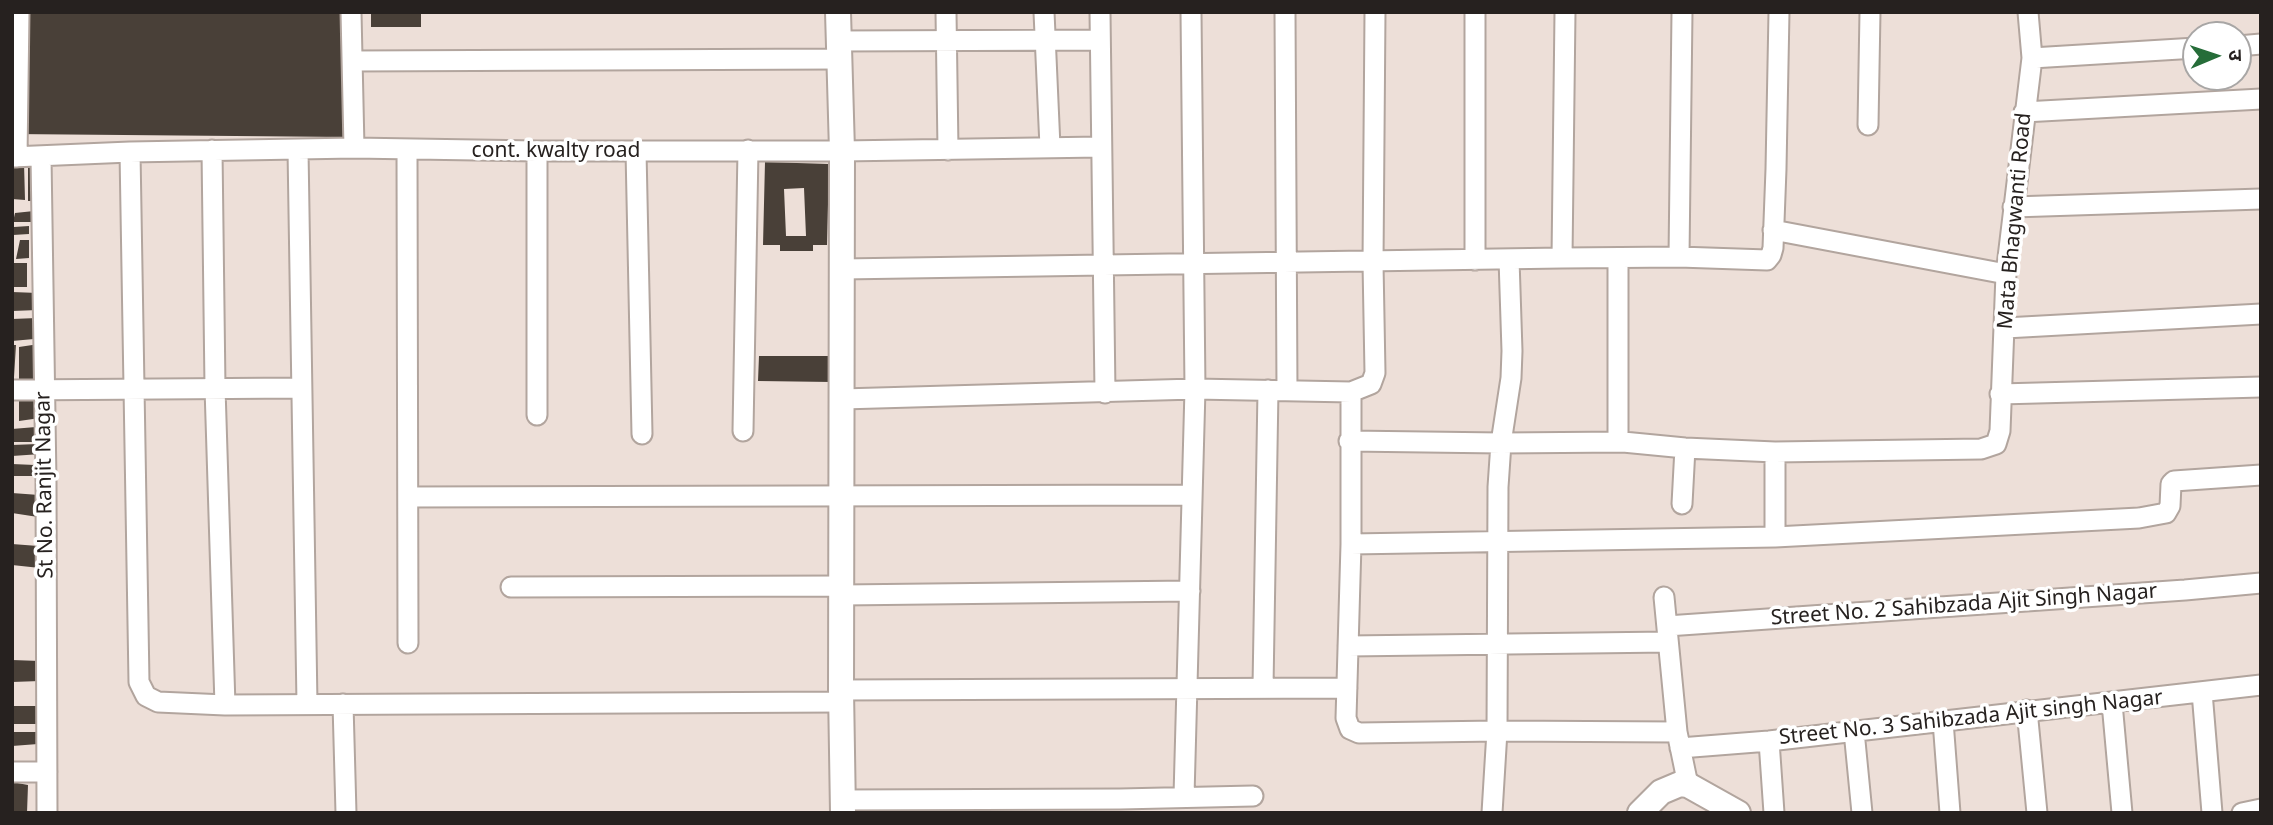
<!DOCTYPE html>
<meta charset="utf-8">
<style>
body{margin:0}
#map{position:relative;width:2273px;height:825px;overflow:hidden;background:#eddfd8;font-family:"Noto Sans","Noto Sans Devanagari",sans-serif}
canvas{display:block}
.frame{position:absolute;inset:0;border:14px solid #26211f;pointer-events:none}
.north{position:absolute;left:2182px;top:21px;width:70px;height:70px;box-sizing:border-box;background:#fff;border:2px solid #a8a6a5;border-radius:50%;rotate:88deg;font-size:19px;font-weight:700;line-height:28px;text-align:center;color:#26211f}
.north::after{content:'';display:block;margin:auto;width:24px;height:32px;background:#266d39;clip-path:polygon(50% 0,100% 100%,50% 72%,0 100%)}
</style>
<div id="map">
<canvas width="2273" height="825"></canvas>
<div class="frame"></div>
<div class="north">उ</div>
</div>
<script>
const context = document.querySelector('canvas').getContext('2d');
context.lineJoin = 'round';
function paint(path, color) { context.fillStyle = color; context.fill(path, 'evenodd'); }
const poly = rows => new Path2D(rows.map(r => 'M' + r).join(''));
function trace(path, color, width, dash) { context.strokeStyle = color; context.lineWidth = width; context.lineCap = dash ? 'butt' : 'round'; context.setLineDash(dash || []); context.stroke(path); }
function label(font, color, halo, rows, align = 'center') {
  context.font = font + ' "Noto Sans",sans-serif'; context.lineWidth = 7; context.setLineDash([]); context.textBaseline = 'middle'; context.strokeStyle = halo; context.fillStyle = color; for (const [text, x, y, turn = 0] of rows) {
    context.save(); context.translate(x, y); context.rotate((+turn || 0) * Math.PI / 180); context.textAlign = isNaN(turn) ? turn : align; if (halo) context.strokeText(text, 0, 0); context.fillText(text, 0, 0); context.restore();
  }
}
paint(poly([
 [12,12,345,12,347,137,12,134],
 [371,12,421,12,421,27,371,27],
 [37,162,37,201,28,201,28,164],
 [765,162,829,164,827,245,813,245,813,251,780,251,780,245,763,245],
 [804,188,806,236,786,236,784,189],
 [24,163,25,200,12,199,12,164],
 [34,211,34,222,13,222,15,213],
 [29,226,29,234,13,235,14,227],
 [20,240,29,240,29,258,16,259],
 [12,263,27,263,27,287,12,287],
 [12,292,38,293,38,310,12,311],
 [37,318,34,339,12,341,12,319],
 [39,344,38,379,19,379,19,347],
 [12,345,16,345,14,377,12,377],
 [759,356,832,356,832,382,758,381],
 [19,396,38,396,40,418,19,421],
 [36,427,36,442,12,442,12,429],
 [38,444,41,454,12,456,12,445],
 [12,464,35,465,33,476,12,476],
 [12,493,39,495,38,517,12,513],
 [12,544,38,546,40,568,12,565],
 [12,660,40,661,40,681,12,682],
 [13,706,40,706,39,724,12,724],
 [12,732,37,732,38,744,12,746],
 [12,782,28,785,27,813,12,813]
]), '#494038');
const minor = poly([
 [351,12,354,148],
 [946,12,948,150],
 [1044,12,1050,147],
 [1100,12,1105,393],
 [1285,12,1287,390],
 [838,41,1100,40],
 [2238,46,2261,44],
 [2032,58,2196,48],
 [353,61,838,59],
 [2024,112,2261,99],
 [1868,125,1870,12],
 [212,150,215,388,225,705],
 [298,150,307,704],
 [407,150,408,643],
 [537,151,537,415],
 [636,151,642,434],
 [130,152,139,682,146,696,158,702,225,705,841,702],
 [12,157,130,152,354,148,537,151,842,151,1100,147],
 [17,157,19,12],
 [41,157,46,481,47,813],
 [2013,207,2261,199],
 [1773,230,2006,274],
 [1679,257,1682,12],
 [1562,258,1565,12],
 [1509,259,1512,351,1511,378,1501,443,1498,487,1497,731,1677,732],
 [1475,260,1475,12],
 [842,269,1562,258,1679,257,1767,260,1771,255,1773,248,1776,169,1779,12],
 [2005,328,2261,314],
 [12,390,301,388],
 [1351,392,1371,384,1375,373,1373,263,1375,12],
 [2000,394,2261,387],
 [842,399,1195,389,1351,392,1351,544,1346,718,1350,729,1359,733,1497,731,1492,813],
 [743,431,748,150],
 [1349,441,1501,443,1623,442,1685,448,1775,452,1981,449,1996,444,2000,431,2006,274,2032,58,2028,12],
 [1618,442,1618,258],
 [408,497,1192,495],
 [1682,504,1685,448],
 [1775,537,1775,452],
 [1351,544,1775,537,2139,518,2166,513,2170,506,2171,484,2174,481,2261,475],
 [511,587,842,586],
 [842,595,1190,591],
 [1664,597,1677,732,1688,785],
 [1667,626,2185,590,2261,583],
 [1348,646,1668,642],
 [1263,687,1268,390],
 [841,690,1347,688],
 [2202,692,2212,813],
 [2112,703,2122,813],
 [343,704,346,813],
 [2027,710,2037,813],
 [1943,721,1950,813],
 [1854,731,1862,813],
 [1769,741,1774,813],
 [1680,748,1769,741,2261,685],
 [12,772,47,772],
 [1184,796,1195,389,1191,12],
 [843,800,1120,799,1253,796],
 [2242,813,2261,809]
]);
const tertiary = poly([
 [838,12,842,151,841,690,843,813],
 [1640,813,1661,792,1680,784,1688,785,1738,813]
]);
trace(minor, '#b2a59e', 23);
trace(tertiary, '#b2a59e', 28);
trace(minor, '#fff', 19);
trace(tertiary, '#fff', 24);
label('21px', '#26211f', '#fff', [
 ["cont. kwalty road",556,151],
 ["Mata Bhagwanti Road",2015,221,-85],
 ["St No. Ranjit Nagar",45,485,-91],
 ["Street No. 2 Sahibzada Ajit Singh Nagar",1964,605,-4],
 ["Street No. 3 Sahibzada Ajit singh Nagar",1971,718,-6]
]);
</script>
